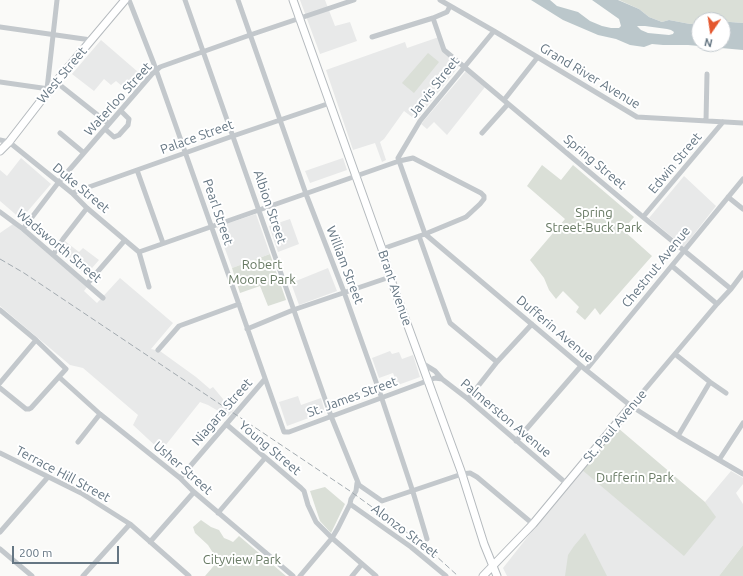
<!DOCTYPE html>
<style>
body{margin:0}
#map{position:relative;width:743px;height:576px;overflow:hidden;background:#fafaf8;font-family:Ubuntu,sans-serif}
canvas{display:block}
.north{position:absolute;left:691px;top:12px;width:40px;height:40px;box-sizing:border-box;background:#fff;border:1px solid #c1c8cd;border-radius:50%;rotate:193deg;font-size:11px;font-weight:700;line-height:16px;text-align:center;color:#657683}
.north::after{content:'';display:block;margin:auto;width:14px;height:18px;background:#e4572e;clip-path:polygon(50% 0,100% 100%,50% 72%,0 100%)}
.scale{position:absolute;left:12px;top:546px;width:107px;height:18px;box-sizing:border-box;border:2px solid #657683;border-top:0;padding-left:5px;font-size:12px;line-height:14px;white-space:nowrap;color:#657683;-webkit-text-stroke:3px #fff;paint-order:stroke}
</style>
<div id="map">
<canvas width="743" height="576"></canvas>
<div class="north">N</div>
<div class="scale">200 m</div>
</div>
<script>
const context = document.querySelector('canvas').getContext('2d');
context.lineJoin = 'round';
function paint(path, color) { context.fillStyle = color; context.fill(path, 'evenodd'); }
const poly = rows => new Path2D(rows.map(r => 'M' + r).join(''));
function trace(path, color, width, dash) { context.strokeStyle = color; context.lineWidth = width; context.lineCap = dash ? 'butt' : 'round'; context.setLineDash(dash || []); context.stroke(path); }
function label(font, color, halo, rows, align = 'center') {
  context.font = font + ' Ubuntu,sans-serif'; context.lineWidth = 4; context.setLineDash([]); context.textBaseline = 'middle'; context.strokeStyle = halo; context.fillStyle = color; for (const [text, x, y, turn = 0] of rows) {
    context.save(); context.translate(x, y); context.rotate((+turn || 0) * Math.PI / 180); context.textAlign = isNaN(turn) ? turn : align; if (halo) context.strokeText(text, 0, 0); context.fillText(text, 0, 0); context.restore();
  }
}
paint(poly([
 [300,0,325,0,335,26,350,22,357,41,320,54],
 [439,37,445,51,460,65,416,120,404,111,384,139,380,142,386,160,382,162,375,143,353,150,326,70,405,42,407,48],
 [101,40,138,72,142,77,129,92,116,81,111,85,104,79,94,91,72,74],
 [466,71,485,87,447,135,434,122,427,129,421,124],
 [21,158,51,184,21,219,0,201,0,170,7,176],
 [343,158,347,170,310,183,305,171],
 [684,176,716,206,684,247,649,218],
 [256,214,270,254,232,268,217,227],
 [290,219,299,244,278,252,269,226],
 [13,224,87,287,84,291,97,303,120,278,173,323,151,349,160,351,196,377,210,389,213,387,223,399,234,410,228,416,220,412,208,405,200,402,161,451,133,425,138,415,83,368,70,365,0,306,0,233],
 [65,241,79,252,83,248,99,260,86,275,57,250],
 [328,268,337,291,299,305,291,283],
 [390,351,392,354,399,352,402,359,413,355,420,377,398,385,393,373,379,378,372,358],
 [298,396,301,405,321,398,325,412,287,426,279,402],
 [581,469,715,517,705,502,731,471,743,478,743,484,736,493,743,504,743,545,719,576,507,576,503,568]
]), '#e8e9e9');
paint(poly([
 [619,0,743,0,743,23,730,22,723,22,723,20,699,20,699,24,690,24,669,20,662,22,649,17,639,9],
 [428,53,439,62,414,93,402,83],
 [542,165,561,180,573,165,634,217,623,230,652,256,600,315,595,308,585,320,576,312,579,307,563,291,556,299,549,290,544,278,530,260,565,219,527,186],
 [270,254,286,300,268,306,260,286,240,293,232,268],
 [618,428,705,502,716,517,684,556,581,469],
 [325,487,345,504,331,533,320,521,310,491],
 [201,520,211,527,219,530,224,538,229,540,233,542,239,536,286,576,205,576,218,561,208,545,195,533,193,527],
 [585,533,607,576,565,576,568,555,574,546],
 [743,545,743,576,719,576]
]), '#dadfd7');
paint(poly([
 [531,0,550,0,557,6,578,12,590,21,602,26,611,28,619,28,621,26,619,19,592,0,618,0,639,9,649,17,662,22,669,20,690,24,699,24,699,44,723,44,723,22,730,22,743,23,743,50,688,45,663,45,652,44,644,47,630,45,616,39,598,35,563,20],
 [637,26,645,26,667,29,671,30,674,32,673,34,669,35,648,33,641,30]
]), '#bbc7cb');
const major = poly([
 [293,0,382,249,390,277,461,471,484,544,497,576],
 [0,151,9,142,50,89,125,0],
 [483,576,533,524,631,406]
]);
trace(major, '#b5babe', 9);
trace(poly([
 [129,0,154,64,284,432,289,432,435,378,442,379],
 [185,0,331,416,359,485,382,501,462,474,470,473,477,477,533,524],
 [238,0,306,194,344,292,380,393,413,492,427,539],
 [440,0,494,31,637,117,743,123],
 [433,18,444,50,643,217,731,289],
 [0,27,91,40],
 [494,31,420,121,398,158,425,234,586,370,631,406,678,436,743,474],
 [372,37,433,18,447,12,450,6],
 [0,82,49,89],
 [56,82,109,124],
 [47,89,57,0],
 [504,100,537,58],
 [706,121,707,74],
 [105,129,114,137,119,135,128,125,129,119,121,111],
 [60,133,84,153],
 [482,133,508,104],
 [0,140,9,142,72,193,87,208,139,252],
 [137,170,163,243],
 [72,193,233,136,330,103],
 [728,197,743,209],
 [0,212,23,229,103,298],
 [643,217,723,122],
 [23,229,58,183,152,74,160,67,250,35,354,0],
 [419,236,450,323,497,362],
 [139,252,399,161,413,158,481,193,484,196,484,199,480,204,466,217,425,234,382,249],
 [139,252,149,287],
 [53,255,63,239,87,208],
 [672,266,717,304],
 [87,284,125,240],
 [0,310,36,340,64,367,66,369,31,408,29,409,26,409,0,388],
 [247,329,293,310,390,277],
 [158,350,179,326,239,304],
 [675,354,710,382,726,393],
 [422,363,435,371,442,379,468,399,567,484],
 [586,370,743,179],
 [59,377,100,414,180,478,194,492,293,576],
 [0,383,36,340],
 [468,399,497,362,532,324],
 [631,406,717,304,731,289,743,273],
 [226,424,301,488,304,491,308,505,316,522,332,538,376,576],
 [678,436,710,382],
 [516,441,581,366],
 [78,442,100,414],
 [0,453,81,493,130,524,189,576],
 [719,460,743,423],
 [180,478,265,379],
 [350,504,411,547,446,576],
 [218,513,265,458],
 [0,532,48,477],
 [150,542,194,492],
 [0,549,32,576],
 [83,576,130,524],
 [300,576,332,538,338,528,350,504,351,499,356,491,357,483],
 [352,576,362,564]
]), '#c3c8cc', 5);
trace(major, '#fff', 7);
trace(poly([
 [0,259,24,273,350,491,412,536,435,555,458,576]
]), '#a2aab0', 1, [6, 3]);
label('13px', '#657683', '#fff', [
 ["West Street",62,75,-50],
 ["Grand River Avenue",590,76,31],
 ["Jarvis Street",434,87,-52],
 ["Waterloo Street",118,99,-48],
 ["Palace Street",197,137,-20],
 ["Spring Street",595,162,40],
 ["Edwin Street",675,163,-50],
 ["Duke Street",81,188,40],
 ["Albion Street",270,207,71],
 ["Pearl Street",218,212,71],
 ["Wadsworth Street",59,246,40],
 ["William Street",345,265,69],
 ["Chestnut Avenue",656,267,-51],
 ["Brant Avenue",395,288,71],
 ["Dufferin Avenue",555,329,40],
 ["St. James Street",352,397,-20],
 ["Niagara Street",222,412,-49],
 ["Palmerston Avenue",506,418,40],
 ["St. Paul Avenue",615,426,-50],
 ["Young Street",270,448,40],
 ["Usher Street",183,468,41],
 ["Terrace Hill Street",63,474,28],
 ["Alonzo Street",405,531,37]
]);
label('13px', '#687a64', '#fff', [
 ["Spring",594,213],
 ["Street-Buck Park",594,228],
 ["Robert",262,265],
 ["Moore Park",262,280],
 ["Dufferin Park",635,478],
 ["Cityview Park",242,560]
]);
</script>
